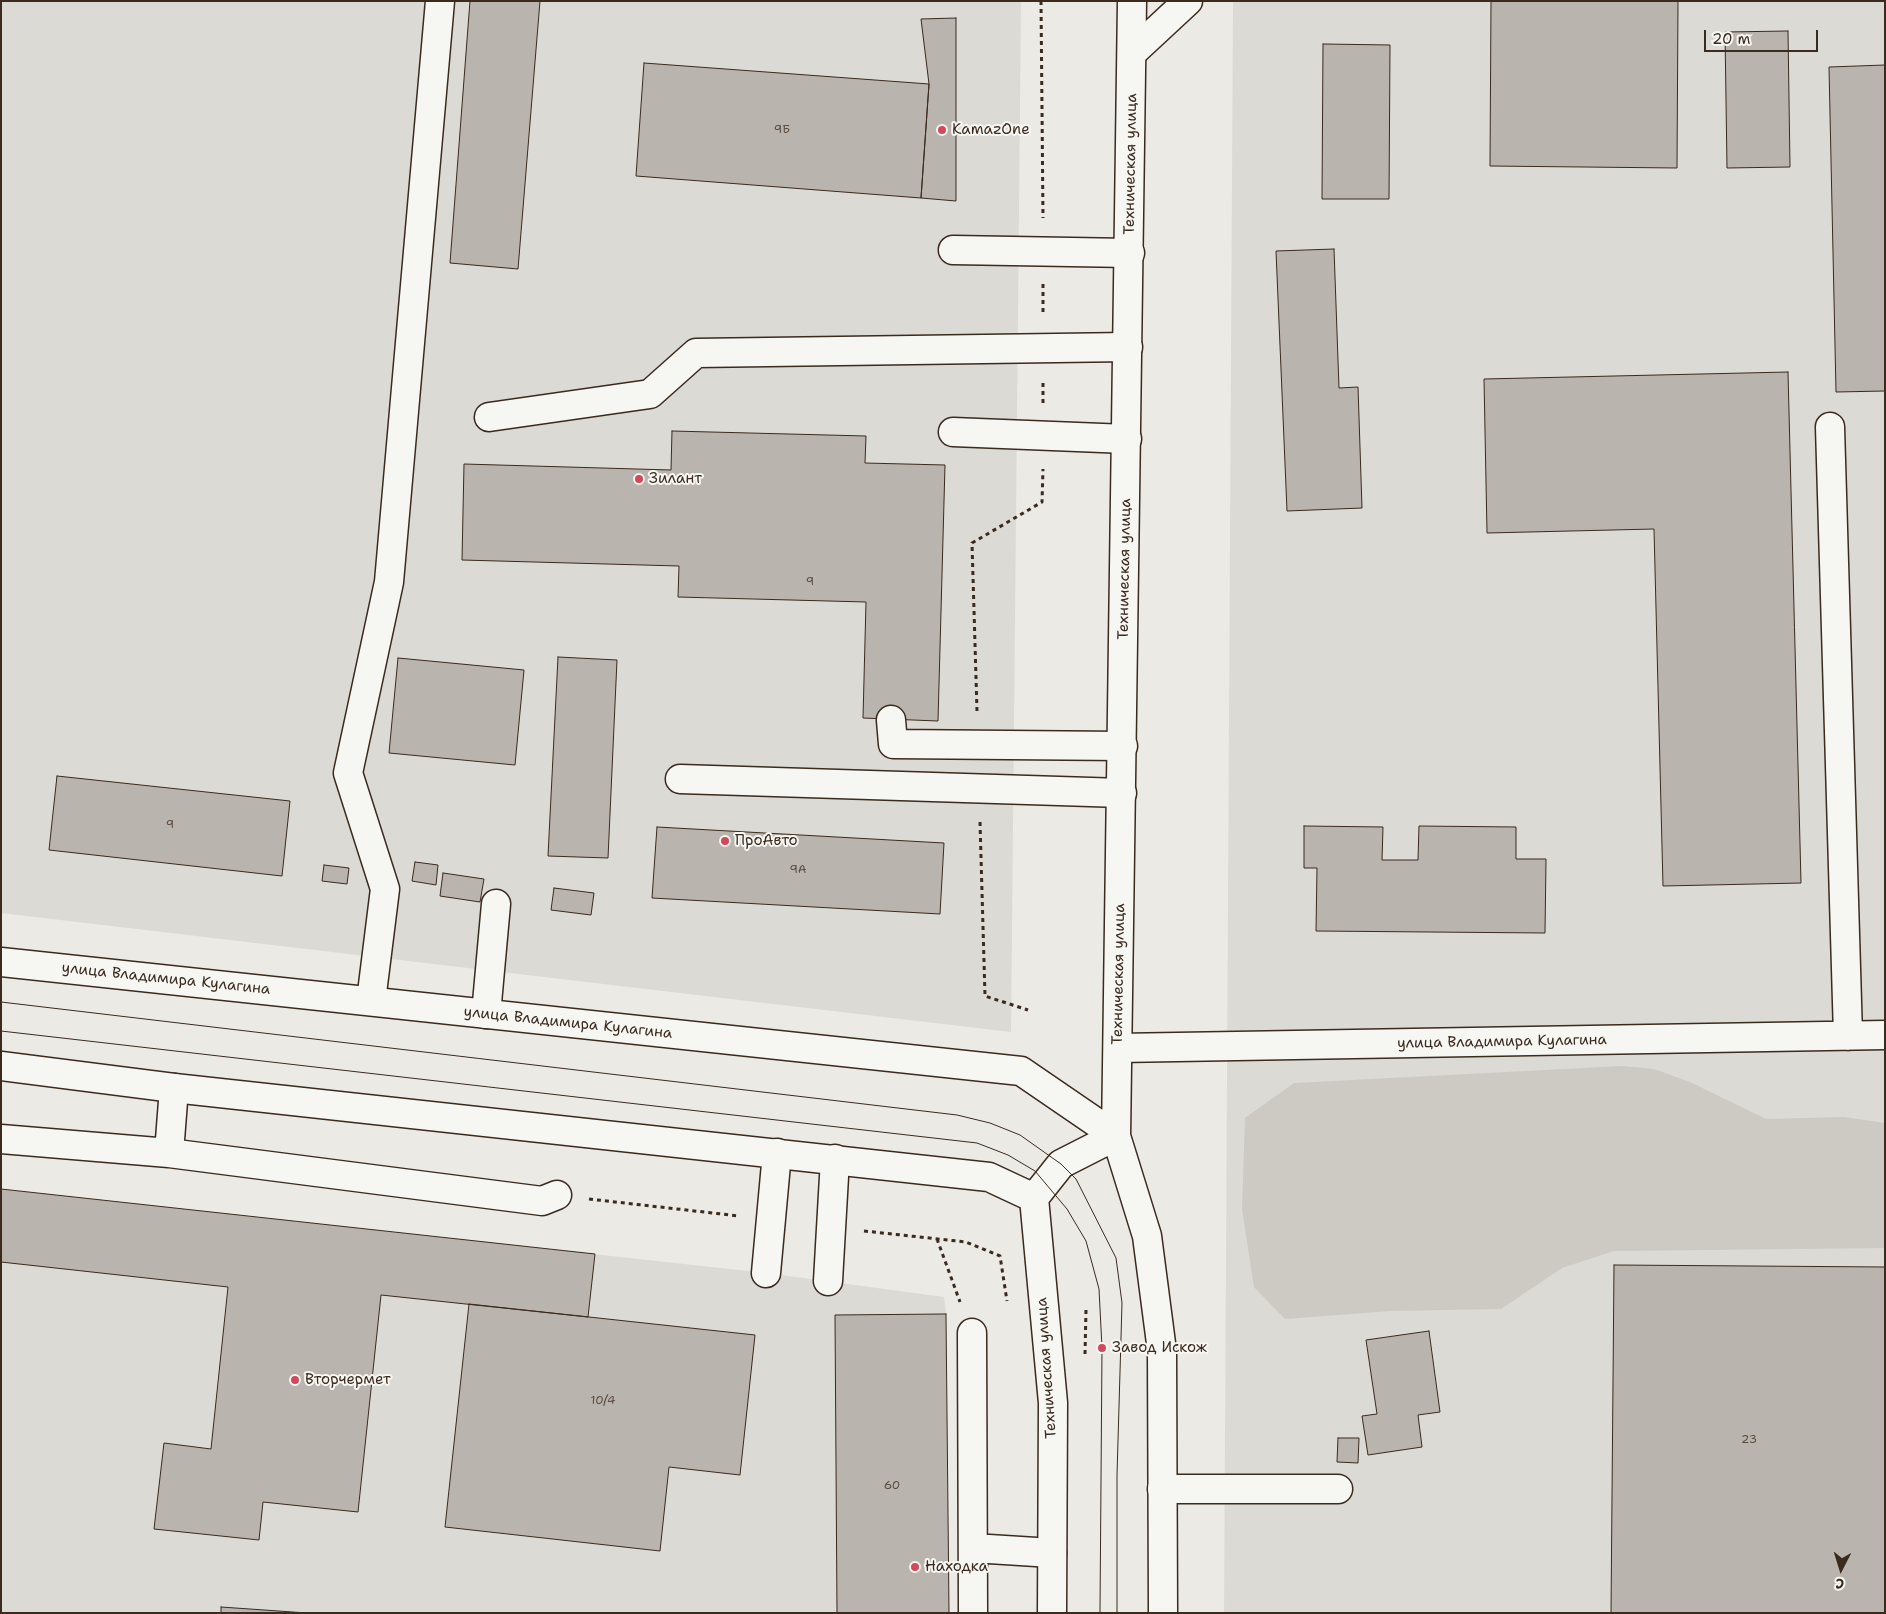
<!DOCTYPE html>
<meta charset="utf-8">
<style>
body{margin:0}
#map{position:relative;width:1886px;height:1614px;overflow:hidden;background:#ebeae5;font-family:"Shantell Sans",sans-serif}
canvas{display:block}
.frame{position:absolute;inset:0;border:2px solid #3b2a1e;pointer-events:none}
.north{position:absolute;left:1816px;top:1544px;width:50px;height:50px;-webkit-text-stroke:4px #f6f6f2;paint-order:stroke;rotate:185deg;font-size:14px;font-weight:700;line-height:20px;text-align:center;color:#3b2a1e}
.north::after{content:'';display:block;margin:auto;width:18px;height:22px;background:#3b2a1e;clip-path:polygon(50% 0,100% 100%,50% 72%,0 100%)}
.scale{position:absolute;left:1704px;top:30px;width:114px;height:22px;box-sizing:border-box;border:2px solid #3b2a1e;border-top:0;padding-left:6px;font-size:15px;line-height:18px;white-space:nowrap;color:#3b2a1e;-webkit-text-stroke:4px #f6f6f2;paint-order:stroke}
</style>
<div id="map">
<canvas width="1886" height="1614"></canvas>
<div class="frame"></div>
<div class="north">С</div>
<div class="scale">20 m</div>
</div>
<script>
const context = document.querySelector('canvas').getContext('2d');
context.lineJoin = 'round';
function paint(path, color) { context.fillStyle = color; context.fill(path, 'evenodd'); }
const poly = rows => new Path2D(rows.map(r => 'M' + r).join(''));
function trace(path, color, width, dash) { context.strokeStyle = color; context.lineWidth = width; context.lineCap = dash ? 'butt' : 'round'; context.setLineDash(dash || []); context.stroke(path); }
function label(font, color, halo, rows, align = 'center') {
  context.font = font + ' "Shantell Sans",sans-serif'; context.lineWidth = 4; context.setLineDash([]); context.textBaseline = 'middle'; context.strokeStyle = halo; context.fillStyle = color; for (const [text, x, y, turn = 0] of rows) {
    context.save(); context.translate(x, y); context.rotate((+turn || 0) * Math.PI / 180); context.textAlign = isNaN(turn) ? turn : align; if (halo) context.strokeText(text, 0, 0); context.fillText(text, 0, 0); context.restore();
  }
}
paint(poly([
 [1,1,1021,1,1011,1032,1,913],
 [1233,1,1885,1,1885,1613,1224,1613],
 [1,1189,766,1273,944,1297,946,1314,949,1613,1,1613]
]), '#dcdad4');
paint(poly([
 [1622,1066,1654,1069,1690,1082,1766,1119,1844,1117,1885,1123,1885,1248,1614,1251,1562,1268,1501,1309,1391,1311,1285,1319,1254,1287,1242,1209,1245,1118,1294,1083]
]), '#cdcac4');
const building = poly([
 [470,1,540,1,518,269,450,263,470,1],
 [1491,1,1678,1,1677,168,1490,166,1491,1],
 [956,18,956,201,921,198,929,84,921,19,956,18],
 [1788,31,1790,167,1727,168,1725,32,1788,31],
 [1323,44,1390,45,1389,199,1322,199,1323,44],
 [644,63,929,84,921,198,636,176,644,63],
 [1885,65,1885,391,1836,392,1829,67,1885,65],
 [1334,249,1339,388,1358,387,1362,508,1287,511,1276,251,1334,249],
 [1788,372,1801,883,1663,886,1654,529,1487,533,1484,379,1788,372],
 [672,431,866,436,865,463,945,465,938,721,863,718,866,602,678,597,679,566,462,560,464,464,671,470,672,431],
 [558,657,617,660,608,858,548,856,558,657],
 [398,658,524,670,515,765,389,753,398,658],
 [57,776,290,801,282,876,49,850,57,776],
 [1304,826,1383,827,1382,860,1418,860,1419,826,1516,827,1516,859,1546,859,1545,933,1316,931,1317,868,1304,868,1304,826],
 [657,827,944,843,940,914,652,898,657,827],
 [415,862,438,865,436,885,412,881,415,862],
 [324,865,349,868,347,884,322,881,324,865],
 [443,873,484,879,480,902,440,896,443,873],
 [554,888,594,893,591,915,551,910,554,888],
 [1,1189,595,1254,588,1317,381,1295,358,1512,263,1502,259,1540,154,1529,164,1443,211,1449,228,1287,1,1262,1,1189],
 [1614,1265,1885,1267,1885,1613,1611,1613,1614,1265],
 [469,1304,755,1335,740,1475,669,1467,660,1551,445,1527,469,1304],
 [946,1314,949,1613,837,1613,835,1315,946,1314],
 [1429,1331,1440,1412,1418,1415,1422,1447,1368,1455,1362,1416,1377,1414,1366,1340,1429,1331],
 [1338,1438,1359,1438,1358,1463,1337,1462,1338,1438],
 [221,1607,307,1613,221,1613,221,1607]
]);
paint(building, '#bab4ae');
trace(building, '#3b2a1e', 1);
const minor = poly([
 [1132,53,1188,1],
 [953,250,1130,253],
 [489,417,650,394,696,353,1128,347],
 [1830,427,1848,1036],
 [953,432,1127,439],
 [891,720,893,744,1123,746],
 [680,779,1122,793],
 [371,1001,385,889,348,773,389,582,440,1],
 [486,1014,496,904],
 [1118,1048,1885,1035],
 [1,1139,169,1153,542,1201,557,1195],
 [169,1153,174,1088],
 [766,1273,777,1153],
 [828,1281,835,1159],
 [972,1333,973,1613],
 [1162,1489,1338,1489],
 [973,1548,1052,1553]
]);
const major = poly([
 [1132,1,1116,1136,1147,1236,1162,1351,1163,1613],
 [1,962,1021,1071,1116,1136],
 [1,1066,174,1088,989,1177,1034,1198],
 [1052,1613,1053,1403,1034,1198,1061,1164,1116,1136]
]);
trace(minor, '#3b2a1e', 31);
trace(major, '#3b2a1e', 31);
trace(poly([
 [1041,1,1043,218],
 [1043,284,1043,316],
 [1043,403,1043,382],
 [977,711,972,543,1042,502,1043,469],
 [980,822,985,996,1028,1010],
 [589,1199,739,1216],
 [864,1231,966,1242,1000,1256,1007,1301],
 [937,1239,960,1302],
 [1085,1354,1086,1310]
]), '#3b2a1e', 3, [4, 4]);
trace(minor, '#f6f6f2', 28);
trace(major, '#f6f6f2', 28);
trace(poly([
 [1,1002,957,1115,990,1123,1020,1135,1061,1164,1076,1179,1116,1258,1122,1303,1117,1475,1117,1613],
 [1,1031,977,1143,1008,1155,1035,1171,1067,1209,1086,1241,1099,1289,1102,1348,1100,1613]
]), '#3b2a1e', 1);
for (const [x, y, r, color] of [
 [942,130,5,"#d1495b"],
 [639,479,5,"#d1495b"],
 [725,841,5,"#d1495b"],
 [1102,1348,5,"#d1495b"],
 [295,1380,5,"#d1495b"],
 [915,1567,5,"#d1495b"]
]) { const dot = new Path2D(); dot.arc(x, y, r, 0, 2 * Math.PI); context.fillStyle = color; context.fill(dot); trace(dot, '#f6f6f2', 2); }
label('12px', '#5b4c42', null, [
 ["9Б",782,130],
 ["9",810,582],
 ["9",170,825],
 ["9А",798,870],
 ["10/4",603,1401],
 ["23",1749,1440],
 ["60",892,1486]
]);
label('15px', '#3b2a1e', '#f6f6f2', [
 ["KamazOne",952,130],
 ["Зилант",649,479],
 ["ПроАвто",735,841],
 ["Завод Искож",1112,1348],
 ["Вторчермет",305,1380],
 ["Находка",925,1567]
], 'left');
label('15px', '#3b2a1e', '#f6f6f2', [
 ["Техническая улица",1131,164,-89],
 ["Техническая улица",1125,569,-89],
 ["Техническая улица",1119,974,-89],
 ["улица Владимира Кулагина",166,979,6],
 ["улица Владимира Кулагина",568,1023,6],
 ["улица Владимира Кулагина",1502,1042,-1],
 ["Техническая улица",1047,1368,-94]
]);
</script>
